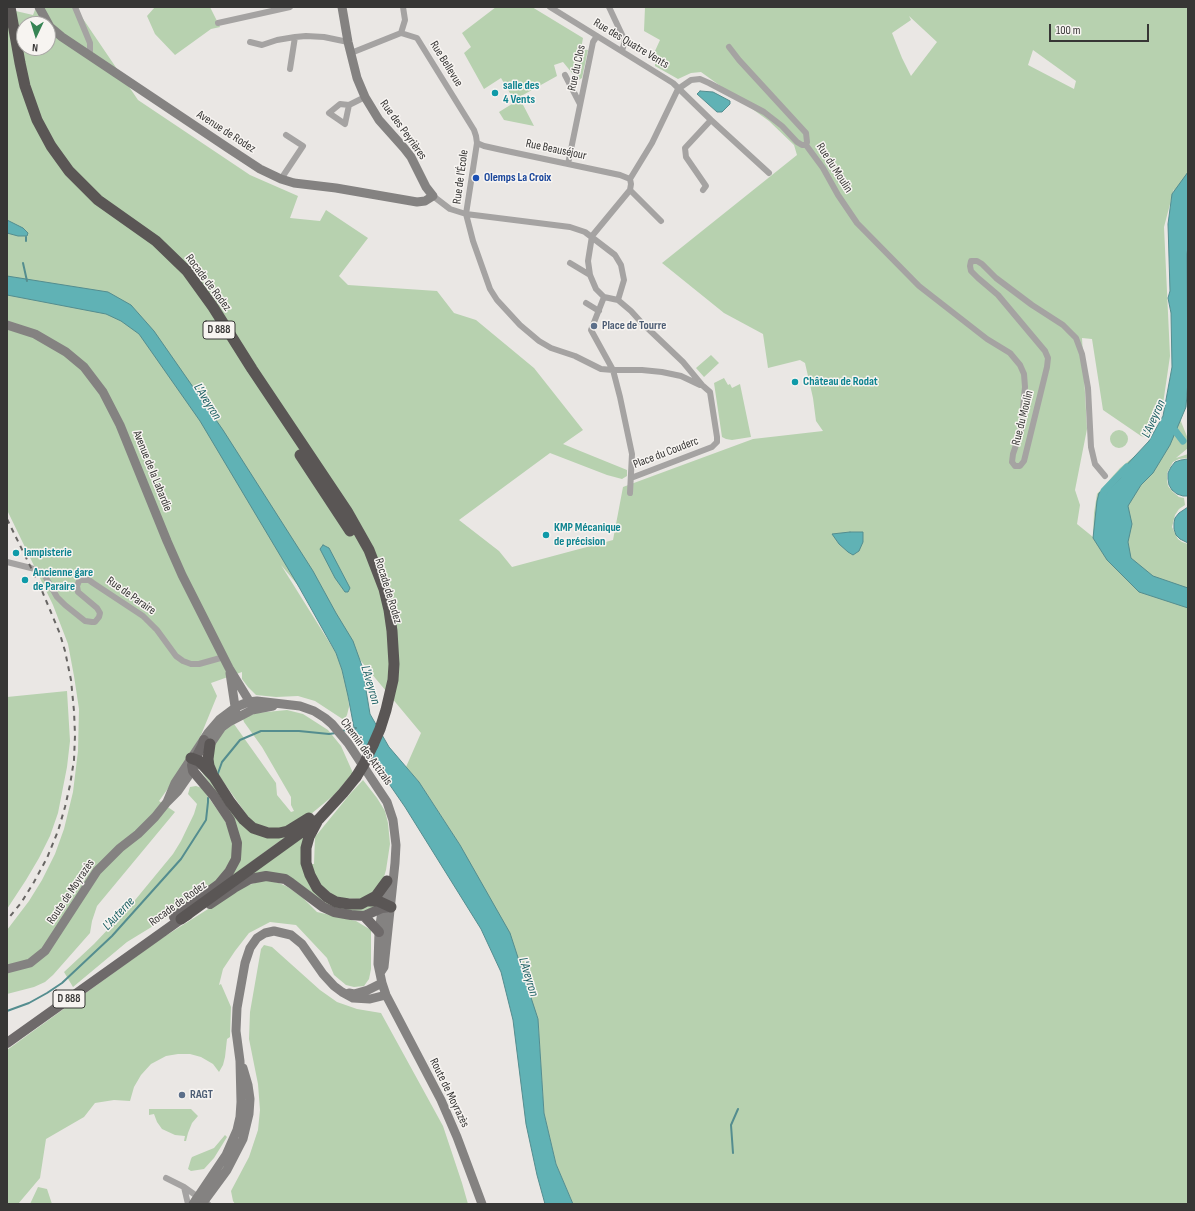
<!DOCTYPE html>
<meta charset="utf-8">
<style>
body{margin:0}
#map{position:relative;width:1195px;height:1211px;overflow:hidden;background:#eae7e4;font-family:"Sofia Sans Condensed",sans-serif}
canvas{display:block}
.frame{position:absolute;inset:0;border:8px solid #373635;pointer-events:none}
.north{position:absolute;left:16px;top:16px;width:40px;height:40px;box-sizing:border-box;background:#f7f4f1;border:1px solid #aaa8a6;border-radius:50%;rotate:184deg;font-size:11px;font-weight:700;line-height:16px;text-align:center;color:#373635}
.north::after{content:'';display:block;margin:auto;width:14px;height:18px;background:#368454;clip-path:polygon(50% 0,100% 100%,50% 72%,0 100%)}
.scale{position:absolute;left:1049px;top:24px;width:100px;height:18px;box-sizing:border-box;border:2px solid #373635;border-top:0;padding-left:5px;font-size:12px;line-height:14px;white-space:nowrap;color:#373635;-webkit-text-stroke:3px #f7f4f1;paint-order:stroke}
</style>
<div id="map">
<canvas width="1195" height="1211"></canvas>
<div class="frame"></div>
<div class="north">N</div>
<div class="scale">100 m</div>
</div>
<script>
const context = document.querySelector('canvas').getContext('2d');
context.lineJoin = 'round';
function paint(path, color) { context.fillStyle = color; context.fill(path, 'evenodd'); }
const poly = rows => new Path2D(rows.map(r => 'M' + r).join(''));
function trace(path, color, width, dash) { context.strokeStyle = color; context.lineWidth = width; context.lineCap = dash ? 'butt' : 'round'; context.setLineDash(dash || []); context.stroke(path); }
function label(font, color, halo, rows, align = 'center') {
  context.font = font + ' "Sofia Sans Condensed",sans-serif'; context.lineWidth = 3; context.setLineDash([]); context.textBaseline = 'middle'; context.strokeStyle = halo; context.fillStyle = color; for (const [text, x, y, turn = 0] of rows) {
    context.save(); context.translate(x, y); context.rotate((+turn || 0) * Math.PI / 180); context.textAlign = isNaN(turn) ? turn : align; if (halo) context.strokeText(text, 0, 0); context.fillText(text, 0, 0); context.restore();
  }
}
paint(poly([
 [36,7,75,7,138,100,250,175,298,196,290,218,320,221,326,210,368,238,339,276,348,285,437,291,454,313,476,320,534,368,583,430,563,444,627,470,627,476,622,479,607,475,550,453,459,520,499,551,512,567,613,540,623,487,753,439,823,431,816,421,813,398,805,363,800,360,768,368,763,334,724,313,662,263,797,155,794,145,769,121,701,72,691,73,678,79,655,66,655,51,660,40,644,31,645,7,1188,7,1188,337,1174,189,1164,227,1170,356,1163,404,1150,438,1141,436,1103,410,1092,339,1082,338,1087,429,1075,490,1080,505,1077,524,1093,537,1094,513,1097,494,1120,468,1180,419,1188,439,1188,448,1176,458,1188,454,1188,458,1179,459,1173,462,1167,473,1167,480,1168,486,1173,492,1179,497,1184,498,1185,505,1179,509,1175,515,1172,527,1178,539,1182,542,1188,544,1188,1204,573,1204,556,1164,544,1113,538,1019,460,845,419,782,406,767,421,733,281,565,336,653,342,670,348,693,349,707,347,715,344,720,315,701,298,696,276,697,256,695,248,687,242,679,242,672,211,683,217,696,201,735,177,776,159,801,175,812,97,906,92,921,90,933,53,975,45,982,34,987,7,994,7,930,29,901,42,880,55,854,64,829,73,792,78,751,79,709,74,676,68,644,53,605,7,510,7,9,33,15],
 [909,16,937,42,911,76,902,58,892,33,911,20],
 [24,24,48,24,48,48,24,48],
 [1033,50,1076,81,1074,89,1028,65],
 [155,7,210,7,220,27,211,29,175,55,155,34,147,16],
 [496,7,532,7,583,38,581,49,588,50,582,78,577,81,573,74,572,73,563,62,554,65,557,76,514,100,501,78,484,89,464,53,471,47,462,33],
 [520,99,534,126,504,120,499,112],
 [711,355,719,363,704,377,696,368],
 [724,378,728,385,730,384,732,388,740,384,751,437,732,440,726,439,722,437,714,383],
 '1110 439a9 9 0 1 1 18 0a9 9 0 1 1-18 0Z',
 [67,691,70,741,67,767,58,813,50,836,39,858,26,880,7,909,7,697],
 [287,710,303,714,328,730,341,746,353,773,334,795,311,814,280,830,254,825,215,770,210,759,216,741,224,731,234,724,276,783,277,795,291,812,294,811,291,805,291,797,262,747,244,722,243,719,256,713],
 [199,766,242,823,288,835,232,876,237,863,229,812,199,768],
 [363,780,377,798,385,811,388,823,390,844,386,870,384,877,377,890,363,899,337,898,319,884,309,864,314,864,315,837,350,794],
 [196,786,202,788,225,821,231,836,233,850,232,858,219,879,176,912,127,942,73,987,64,972,94,944,131,905,173,854,181,841,194,814,197,804,188,794,190,787],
 [307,834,303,849,320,894,376,904,379,905,361,912,336,910,300,885,248,876],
 [261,881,271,881,279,883,288,887,303,898,317,912,356,921,371,930,371,969,369,979,364,986,354,987,346,985,334,975,327,958,296,925,270,922,249,933,235,951,223,969,219,985,221,984,231,1007,230,1037,227,1039,225,1057,223,1065,219,1072,213,1064,201,1057,190,1054,178,1054,166,1056,151,1064,141,1075,134,1087,130,1101,114,1100,95,1103,84,1117,46,1139,40,1178,18,1204,7,1204,7,1050,159,940,243,887],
 [264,945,272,947,320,990,337,1002,357,1009,381,1013,443,1126,462,1183,468,1204,235,1204,233,1201,231,1191,249,1157,258,1130,260,1110,258,1084,249,1039,250,1012,261,949],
 [149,1109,191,1109,198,1116,192,1123,188,1133,186,1141,184,1141,185,1136,175,1135,162,1129,157,1122,154,1114,149,1115],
 [225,1135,227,1137,214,1158,204,1169,191,1171,188,1169,191,1159,192,1157,214,1148],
 [38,1187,47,1189,52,1204,30,1204]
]), '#b7d1af');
const water = poly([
 [700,91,713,92,730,101,730,104,722,112,717,112,697,94,700,91],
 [1188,172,1188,247,1187,254,1188,381,1186,407,1170,445,1153,473,1141,485,1128,506,1132,524,1128,542,1131,558,1153,576,1188,588,1188,608,1139,592,1107,560,1093,538,1097,501,1099,493,1106,488,1109,490,1121,478,1120,472,1149,441,1163,416,1172,367,1171,313,1168,298,1170,291,1168,224,1172,194,1188,172],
 [7,220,23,228,28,233,27,236,18,236,7,233,7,220],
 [7,276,108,292,131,305,154,331,223,430,313,571,336,613,353,641,362,666,370,714,389,747,419,782,460,845,510,933,538,1019,544,1113,556,1164,573,1204,545,1204,537,1175,526,1124,513,1020,501,972,481,929,405,807,374,762,355,733,348,696,342,670,336,653,299,587,200,421,139,334,121,321,106,314,7,295,7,276],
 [1188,459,1188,496,1183,496,1177,494,1172,490,1169,485,1168,479,1168,473,1171,467,1175,462,1181,460,1188,459],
 [1188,507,1188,543,1180,539,1176,535,1174,529,1174,523,1175,518,1179,513,1188,507],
 [850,532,863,532,863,542,859,551,853,555,848,552,839,544,832,534,850,532],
 [323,545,329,548,350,588,348,592,345,592,335,578,320,549,323,545]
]);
paint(water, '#60b2b5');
trace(water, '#548d8f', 1);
trace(poly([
 [26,241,26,237],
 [23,263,27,281],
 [342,731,356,728],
 [217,776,222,762,240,740,261,731,299,731,329,734,336,733],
 [7,1011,29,1003,47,993,62,983,112,936,181,859,206,820,208,802,208,798],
 [733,1153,731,1125,738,1109]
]), '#548d8f', 2);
trace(poly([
 [1170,424,1183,441],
 [1103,496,1104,491,1127,467]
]), '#60b2b5', 7);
trace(poly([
 [75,7,90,43,90,56],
 [550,7,673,83,711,120,769,173],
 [609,7,624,39,624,44,622,51],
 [218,23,290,7],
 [401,33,405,20,403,7],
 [250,42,262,45,277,40,295,37,306,36,324,37,348,42],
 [729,47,739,60,806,133,807,142,806,145],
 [351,53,401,33,417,38,474,130,476,136,477,143,466,214,473,241,490,289,497,300,520,325,539,341,551,348,575,356,601,369,613,370,620,397,632,454,630,493],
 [290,69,295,37],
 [565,75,580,104],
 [349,105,340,104,329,113,345,124,349,105,365,97],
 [477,143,484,146,502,150,620,175,630,179],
 [806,145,823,168,838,195,857,223,919,286,987,339,1010,353,1020,365,1024,374,1025,387,1021,430,1013,454,1012,462,1015,466,1020,466,1024,461,1047,367,1048,358,1045,351,998,295,978,278,971,271,970,266,971,261,977,261,982,264,996,278,1032,305,1063,325,1076,338,1082,354,1088,388,1091,447,1095,464,1105,476],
 [568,164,593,42,597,36],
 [281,179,303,146,286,135],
 [630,190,661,221],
 [703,190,706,186,686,157,685,148,711,120],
 [433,196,450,209,466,214,570,227,585,232,615,255,621,265,624,280,618,300],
 [592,236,588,261,590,275,596,289,604,297,618,300,631,311,641,322,683,362,702,385,710,392,717,437,717,442,712,447,631,478],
 [592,236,630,190,631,184,630,179,652,143,678,89,691,80,700,79,709,83,764,112,782,126,797,142,802,145,806,145],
 [570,263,590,275],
 [604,297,591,330,613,370,642,370,662,372,681,376,700,385],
 [586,303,599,311],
 [7,562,31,568,42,572,45,576,57,597,65,605,85,621,92,622,95,622,99,617,100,613,97,608,78,592,77,586,79,581,81,580,89,580,93,583,143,616,157,630,176,656,183,661,191,664,199,664,224,657],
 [166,1178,184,1187,208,1204],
 [184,1187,188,1204]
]), '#a5a3a2', 6);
trace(poly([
 [39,7,50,27,62,37,228,148,260,169,281,179,294,183,336,188,417,202,425,201,433,196,426,187,411,157,404,148,379,120,365,97,357,78,348,42,342,7],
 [7,325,35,334,66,352,84,367,103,392,120,425,167,541,182,575,229,668,248,699,248,702],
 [230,673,236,713],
 [207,749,222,727,229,722,252,710,273,706],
 [167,802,175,783,208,733,220,719,236,707,248,702,257,701,300,706,314,711,325,718,332,724,348,743,377,787,387,802,393,820,396,845,395,863,384,967,380,973],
 [386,883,379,932,378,964,382,983,386,995,441,1100,457,1137,482,1204],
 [7,969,30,963,45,951,97,871,120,848,138,834,155,817,167,802,178,791,196,765],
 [349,993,354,994,368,990,382,983],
 [193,1204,226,1155,237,1130,240,1117,241,1102,240,1061,236,1031,237,1008,245,963,250,948,257,938,265,933,274,931,291,935,302,944,323,974,334,986,342,992,353,998,370,999,386,995],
 [202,1204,227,1170,243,1139,249,1114,250,1099,248,1085,243,1068]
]), '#848281', 9);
trace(poly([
 [210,904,234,888,250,879,266,876,285,879,291,883,323,907,334,912,351,915,364,916,382,908,391,907],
 [364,916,379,932],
 [174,917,219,884,229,872,236,859,237,843,230,820,214,796,193,771,192,765,202,746,204,740],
 [7,1043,181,919,188,915]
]), '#6e6a6a', 10);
trace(poly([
 [10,7,20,63,25,86,37,120,51,146,69,171,98,200,156,241,187,271,213,307,252,369,347,511,369,550,384,589,389,610,392,631,394,664,393,680,386,710,380,729,373,745],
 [300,455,350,531],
 [210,744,208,759,209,766,212,773],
 [191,758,199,761,214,777,230,802,244,820,253,828,268,833,279,833,288,831,309,818],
 [317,822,309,837,306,848,306,863,310,875,317,888,327,897,336,902,349,904,361,904,376,896,387,881],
 [369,901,378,901,391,907],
 [181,919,303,831,319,819,343,793,356,777]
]), '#5a5655', 11);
trace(poly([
 [7,519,40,586,60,634,65,651,71,680,74,711,75,735,74,760,70,785,65,807,58,831,47,858,34,882,21,903,7,920]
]), '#676563', 2, [5, 5]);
trace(poly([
 [356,777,364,764,373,745]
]), '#5a5655', 11);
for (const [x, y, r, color] of [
 [495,93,4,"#0f9aa8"],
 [476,178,4,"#1a4fb4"],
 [594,326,4,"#5c6f8a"],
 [795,382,4,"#0f9aa8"],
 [546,535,4,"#0f9aa8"],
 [16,553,4,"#0f9aa8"],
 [25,580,4,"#0f9aa8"],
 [182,1095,4,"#5c6f8a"]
]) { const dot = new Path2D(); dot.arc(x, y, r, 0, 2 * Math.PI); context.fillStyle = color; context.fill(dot); trace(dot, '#f7f4f1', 1.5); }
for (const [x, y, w] of [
 [219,330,32],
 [69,999,32]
]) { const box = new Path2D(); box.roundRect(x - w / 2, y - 9, w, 18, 3); context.fillStyle = '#f7f4f1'; context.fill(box); trace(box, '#373635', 1); }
label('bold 11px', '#373635', null, [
 ["D 888",219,330],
 ["D 888",69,999]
]);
label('12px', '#373635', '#f7f4f1', [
 ["Rue des Quatre Vents",631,44,31],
 ["Rue Bellevue",446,64,58],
 ["Rue du Clos",577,68,-78],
 ["Rue des Peyrières",403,130,54],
 ["Avenue de Rodez",226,132,33],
 ["Rue Beauséjour",556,150,12],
 ["Rue du Moulin",834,168,57],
 ["Rue de l'École",461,177,-82],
 ["Rocade de Rodez",208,283,53],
 ["Rue du Moulin",1023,418,-76],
 ["Place du Couderc",666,453,-21],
 ["Avenue de la Labardie",152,471,68],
 ["Rocade de Rodez",388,591,73],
 ["Rue de Paraire",131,596,35],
 ["Chemin des Attizals",366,752,54],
 ["Route de Moyrazès",71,892,-56],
 ["Rocade de Rodez",178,904,-36],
 ["Route de Moyrazès",449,1093,64]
]);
label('bold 12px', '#0d838f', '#f7f4f1', [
 ["salle des",503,86],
 ["4 Vents",503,100],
 ["Château de Rodat",803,382],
 ["KMP Mécanique",554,528],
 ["de précision",554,542],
 ["lampisterie",24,553],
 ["Ancienne gare",33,573],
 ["de Paraire",33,587]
], 'left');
label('bold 12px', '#164399', '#f7f4f1', [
 ["Olemps La Croix",484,178]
], 'left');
label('bold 12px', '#4e5e75', '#f7f4f1', [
 ["Place de Tourre",602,326],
 ["RAGT",190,1095]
], 'left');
label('italic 13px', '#1c6063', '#f7f4f1', [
 ["L'Aveyron",207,402,58],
 ["L'Aveyron",1154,419,-66],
 ["L'Aveyron",370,685,74],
 ["L'Auterne",119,914,-47],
 ["L'Aveyron",528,977,73]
]);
</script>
